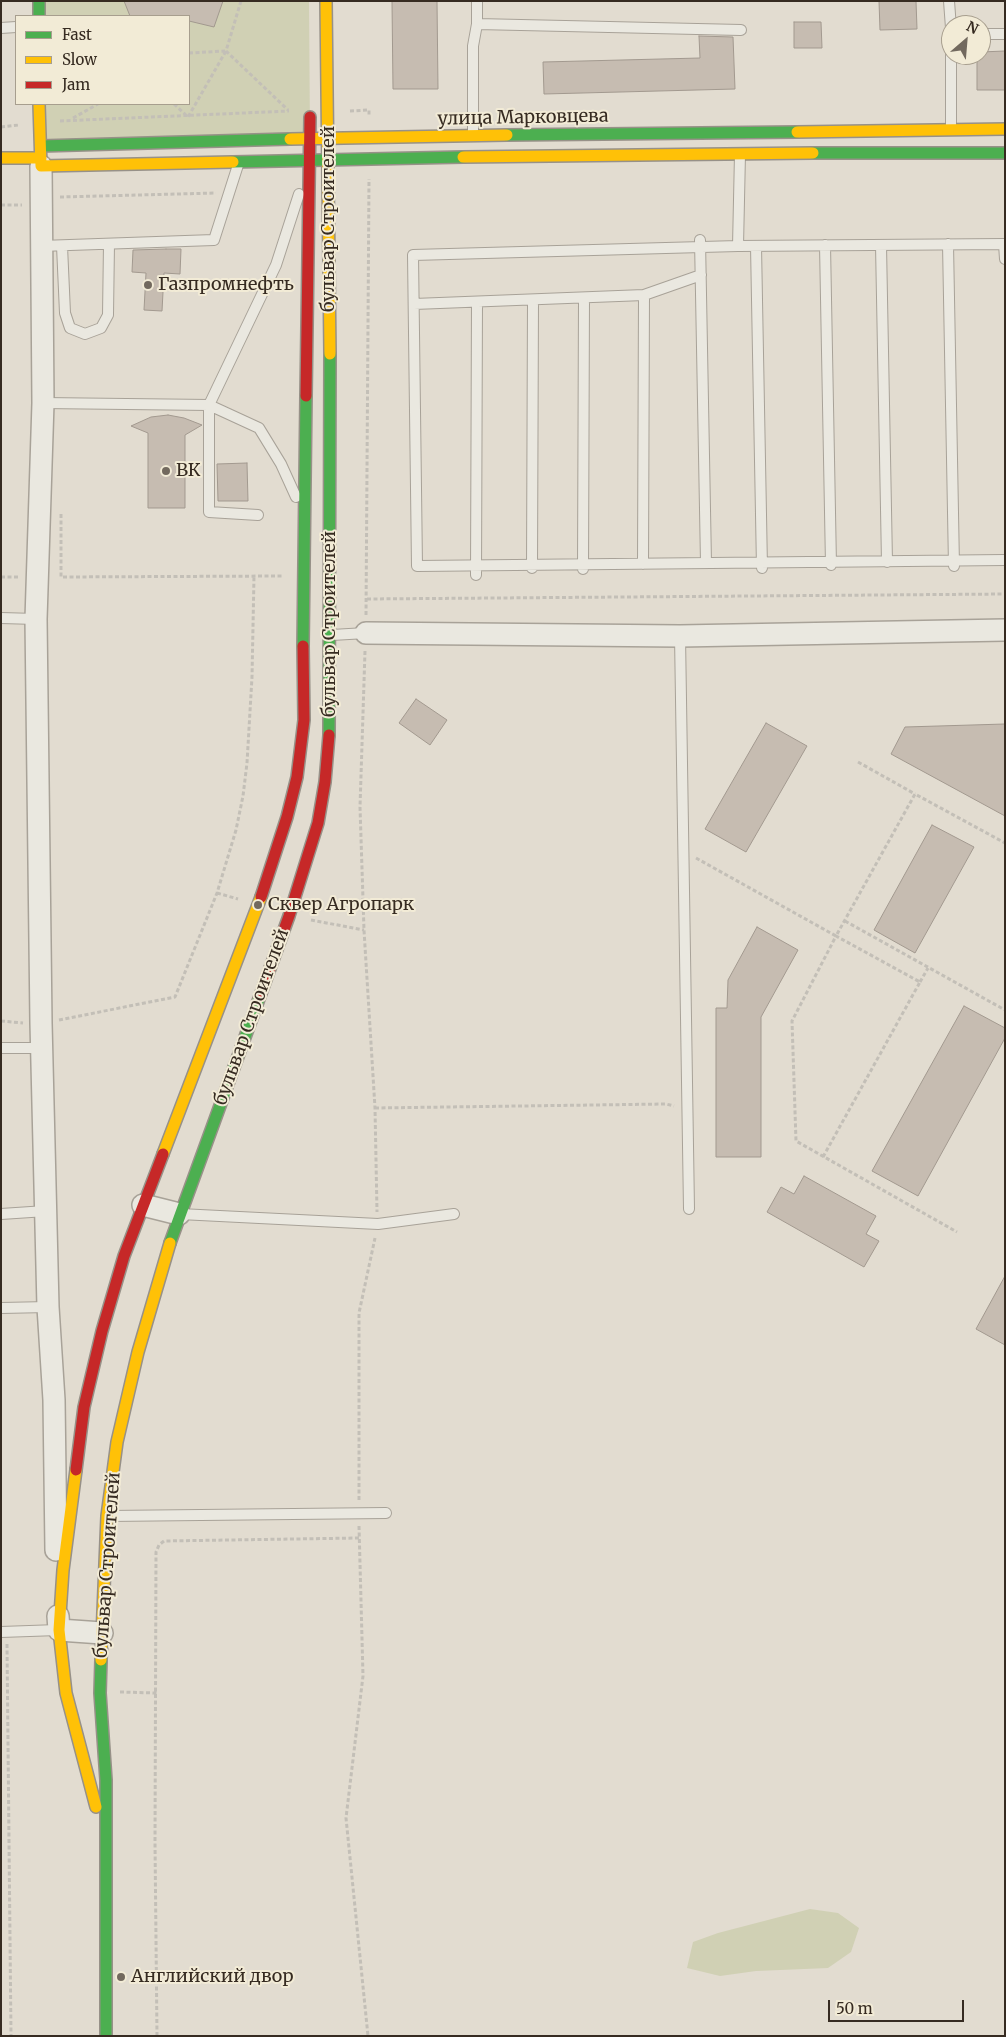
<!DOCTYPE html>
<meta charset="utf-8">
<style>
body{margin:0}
#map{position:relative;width:1006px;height:2037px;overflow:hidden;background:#e2dcd0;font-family:Merriweather,serif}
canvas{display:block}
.frame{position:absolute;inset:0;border:2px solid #362b21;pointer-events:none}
.legend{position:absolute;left:15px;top:15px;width:175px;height:90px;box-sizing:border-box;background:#f2ebd6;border:1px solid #a79e8e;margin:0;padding:6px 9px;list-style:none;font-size:15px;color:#362b21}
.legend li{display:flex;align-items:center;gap:10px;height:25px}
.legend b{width:25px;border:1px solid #a79e8e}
.north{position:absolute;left:941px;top:15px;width:50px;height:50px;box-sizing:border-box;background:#f2ebd6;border:1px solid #a79e8e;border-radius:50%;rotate:27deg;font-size:14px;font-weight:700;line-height:20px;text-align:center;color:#362b21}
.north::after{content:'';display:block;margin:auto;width:18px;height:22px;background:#72695e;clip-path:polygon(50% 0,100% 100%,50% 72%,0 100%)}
.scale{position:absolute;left:828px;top:2000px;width:136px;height:22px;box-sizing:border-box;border:2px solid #362b21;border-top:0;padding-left:6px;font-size:15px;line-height:18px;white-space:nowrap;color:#362b21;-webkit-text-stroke:4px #f2ebd6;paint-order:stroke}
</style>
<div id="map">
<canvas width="1006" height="2037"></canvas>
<div class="frame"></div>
<ul class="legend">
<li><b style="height:6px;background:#4caf50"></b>Fast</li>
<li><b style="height:6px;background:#ffc107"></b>Slow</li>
<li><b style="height:6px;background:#c62828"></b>Jam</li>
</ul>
<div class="north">N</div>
<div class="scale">50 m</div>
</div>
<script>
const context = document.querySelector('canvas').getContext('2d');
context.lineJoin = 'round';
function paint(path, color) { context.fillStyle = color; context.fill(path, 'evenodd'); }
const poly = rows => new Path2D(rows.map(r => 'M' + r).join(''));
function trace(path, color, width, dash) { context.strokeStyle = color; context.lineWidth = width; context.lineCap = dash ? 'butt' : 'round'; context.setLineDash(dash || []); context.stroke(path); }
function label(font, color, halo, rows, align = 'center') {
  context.font = font + ' Merriweather,serif'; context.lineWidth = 4; context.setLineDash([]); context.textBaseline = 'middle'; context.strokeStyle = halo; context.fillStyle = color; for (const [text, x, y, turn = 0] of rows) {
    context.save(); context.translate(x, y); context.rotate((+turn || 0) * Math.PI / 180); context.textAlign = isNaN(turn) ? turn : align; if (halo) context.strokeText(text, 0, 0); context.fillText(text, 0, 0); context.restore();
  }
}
paint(poly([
 [39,1,309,1,310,138,41,146,39,104,189,104,189,16,39,16],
 [810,1909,838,1913,859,1928,851,1952,828,1968,756,1971,720,1976,687,1968,693,1942,718,1933]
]), '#d0d0b4');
const building = poly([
 [124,1,223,1,214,27,189,21,189,16,130,16,124,1],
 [392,1,437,1,438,89,393,89,392,1],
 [879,1,916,1,917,29,880,30,879,1],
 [794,22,821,22,822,48,794,48,794,22],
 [699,36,733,37,735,89,544,94,543,62,700,58,699,36],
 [1005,51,1005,90,977,90,977,55,981,55,981,52,1005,51],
 [166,249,181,249,180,274,164,273,162,311,144,310,146,273,132,272,133,250,166,249],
 [168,415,184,418,202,425,185,435,185,508,148,508,148,433,131,426,151,417,168,415],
 [247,463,248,501,218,501,217,464,247,463],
 [416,699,447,720,430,745,399,723,416,699],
 [766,723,807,746,746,852,705,829,766,723],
 [1005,724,1005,816,891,754,905,727,1005,724],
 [932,825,974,847,915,953,874,930,932,825],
 [757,927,798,950,761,1017,761,1157,716,1157,716,1008,727,1008,728,980,757,927],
 [964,1006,1005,1028,1005,1038,918,1196,872,1171,964,1006],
 [804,1176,876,1216,866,1234,879,1241,864,1267,767,1212,781,1187,794,1194,804,1176],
 [1005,1276,1005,1345,976,1329,1005,1276]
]);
paint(building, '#c6bcb1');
trace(building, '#a2998f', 1);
const lane = poly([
 [477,1,477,24,741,30],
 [949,1,951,28],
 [1,28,16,27],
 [981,34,1005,34],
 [951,55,951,130],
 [473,135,473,46,477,24],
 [700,240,706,563],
 [948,244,954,566],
 [1004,244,1005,259],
 [1005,244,738,246,413,255,417,566,1005,560],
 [825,245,831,565],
 [881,245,887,562],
 [41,246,214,240,238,165],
 [62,246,65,313,70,328,85,334,101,328,108,315,109,244],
 [738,246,740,154],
 [756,246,762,568],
 [414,304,644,295,701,275],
 [43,403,209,405,276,265,299,194],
 [258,515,209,512,209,405,259,428,281,464,296,497],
 [643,564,644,295],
 [532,568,533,300],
 [583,569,584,298],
 [476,575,477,302],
 [1,618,36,619],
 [332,635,366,633],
 [680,636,689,1209],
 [1,1048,42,1048],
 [1,1214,46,1211],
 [180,1214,378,1224,454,1214],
 [1,1308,48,1307],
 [108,1516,386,1513],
 [1,1632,58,1630]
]);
const street = poly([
 [41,166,43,403,36,619,41,1023,48,1307,54,1400,56,1550],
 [366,633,680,636,1005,630],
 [143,1205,179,1214],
 [58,1616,59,1630,102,1633]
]);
const fast = poly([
 [39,1,39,16],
 [507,135,797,132],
 [41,146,290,139],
 [813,153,1005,153],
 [233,162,463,157],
 [303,646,306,396],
 [329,735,330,354],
 [170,1243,260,996],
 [101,1660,100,1693,106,1780,106,2036]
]);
const slow = poly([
 [326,1,330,354],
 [39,104,41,166,233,162],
 [797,132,1005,129],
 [290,139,507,135],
 [463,157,813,153],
 [1,158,41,158],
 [163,1154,261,897],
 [76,1470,63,1570,59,1630,66,1693,96,1807],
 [101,1660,107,1516,117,1442,138,1352,170,1243]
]);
const jam = poly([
 [306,396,310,117],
 [261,897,287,817,297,777,304,720,303,646],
 [260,996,289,916,318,823,325,782,329,735],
 [76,1470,84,1407,102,1331,124,1256,163,1154]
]);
trace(lane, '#a8a298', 12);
trace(street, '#a8a298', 24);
trace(fast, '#979188', 14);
trace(slow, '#979188', 14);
trace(jam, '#979188', 14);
trace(poly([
 [241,1,226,51,288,110],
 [189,53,225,51],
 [174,104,188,117,226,51],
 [350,111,369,110,369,115],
 [73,118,98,104],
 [60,121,289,111],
 [1,127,19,125],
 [60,197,216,193],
 [1,205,22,205],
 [61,514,61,577,282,576],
 [1,577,18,577],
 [367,599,1005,594],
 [366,615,369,179],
 [365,651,360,807,364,930,375,1108,377,1212],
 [858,762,915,794],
 [696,858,836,936,915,794,1005,843],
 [217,893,238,899],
 [311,920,364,930],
 [845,921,1005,1010],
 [920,982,928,968],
 [59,1020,175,997,217,893,236,830,243,796,247,763,252,677,254,576],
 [1,1021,23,1023],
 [375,1108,666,1104,674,1106],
 [823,1157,920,982,836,936,792,1021,796,1141,957,1232],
 [359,1500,359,1313,375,1238],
 [359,1526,363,1676,346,1818,368,2036],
 [7,1644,11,2036],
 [120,1692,157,1693],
 [157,2036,155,1842,156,1552,159,1545,164,1541,359,1538]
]), '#c3bfb7', 3, [4, 2.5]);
trace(lane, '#eae8e0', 10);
trace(street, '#eae8e0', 21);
trace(fast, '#4caf50', 11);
trace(slow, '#ffc107', 11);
trace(jam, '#c62828', 11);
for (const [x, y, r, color] of [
 [148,285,5,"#72695e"],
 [166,471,5,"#72695e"],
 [258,905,5,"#72695e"],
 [121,1977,5,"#72695e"]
]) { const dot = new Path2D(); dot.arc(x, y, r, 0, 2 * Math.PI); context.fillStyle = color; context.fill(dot); trace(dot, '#f2ebd6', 2); }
label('18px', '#362b21', '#f2ebd6', [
 ["улица Марковцева",523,118,-1],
 ["бульвар Строителей",329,219,-90],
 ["бульвар Строителей",330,624,-90],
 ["бульвар Строителей",252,1017,-70],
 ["бульвар Строителей",108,1565,-86]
]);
label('18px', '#362b21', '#f2ebd6', [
 ["Газпромнефть",158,285],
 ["ВК",176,471],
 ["Сквер Агропарк",268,905],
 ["Английский двор",131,1977]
], 'left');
</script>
